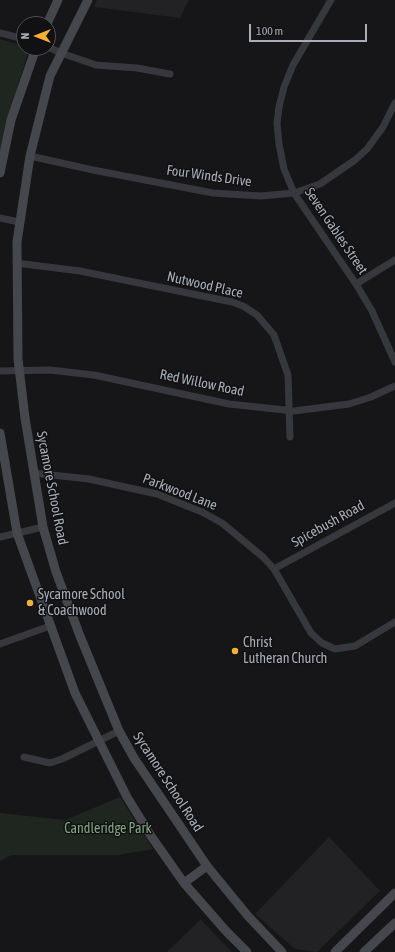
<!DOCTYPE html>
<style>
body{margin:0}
#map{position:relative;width:395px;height:952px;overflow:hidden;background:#161618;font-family:"Asap Condensed",sans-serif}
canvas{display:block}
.north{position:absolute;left:16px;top:16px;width:40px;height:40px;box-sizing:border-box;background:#111113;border:1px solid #4d4f55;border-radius:50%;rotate:270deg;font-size:11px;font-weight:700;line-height:16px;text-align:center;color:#a8adb8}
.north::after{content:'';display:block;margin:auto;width:14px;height:18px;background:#f2b134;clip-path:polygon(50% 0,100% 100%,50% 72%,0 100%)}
.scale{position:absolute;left:249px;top:24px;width:118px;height:18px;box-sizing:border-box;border:2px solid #a8adb8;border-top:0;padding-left:5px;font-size:12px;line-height:14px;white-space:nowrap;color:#a8adb8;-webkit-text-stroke:3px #111113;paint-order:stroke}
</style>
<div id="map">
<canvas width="395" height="952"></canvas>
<div class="north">N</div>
<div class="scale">100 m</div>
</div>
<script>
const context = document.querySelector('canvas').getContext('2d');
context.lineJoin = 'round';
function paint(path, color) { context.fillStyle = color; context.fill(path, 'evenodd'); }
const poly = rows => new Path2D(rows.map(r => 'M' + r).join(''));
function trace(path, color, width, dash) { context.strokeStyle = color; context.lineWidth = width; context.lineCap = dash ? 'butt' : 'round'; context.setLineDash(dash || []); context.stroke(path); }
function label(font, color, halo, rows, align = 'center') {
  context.font = font + ' "Asap Condensed",sans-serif'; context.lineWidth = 3; context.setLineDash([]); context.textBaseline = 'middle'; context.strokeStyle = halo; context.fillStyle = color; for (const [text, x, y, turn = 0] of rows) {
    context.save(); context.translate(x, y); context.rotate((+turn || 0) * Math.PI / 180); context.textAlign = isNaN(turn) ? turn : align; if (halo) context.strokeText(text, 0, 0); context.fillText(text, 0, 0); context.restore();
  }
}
paint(poly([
 [97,0,189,0,180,18,94,7],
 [329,837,380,891,317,952,295,949,255,914],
 [201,920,232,952,167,952,200,920]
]), '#222225');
paint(poly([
 [0,39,24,46,24,48,29,48,0,150],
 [120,797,153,849,118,855,12,855,0,861,0,813,65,820]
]), '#1e261f');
trace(poly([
 [331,0,293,65,284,87,279,107,277,123,279,144,284,169,294,193,356,284,372,311,395,362],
 [0,33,24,39],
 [48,47,61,53,96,65,137,68,170,74],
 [30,156,93,170,213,193,261,196,294,193,320,184,355,160,367,149,383,127,395,103],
 [0,218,19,222],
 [16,263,80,271,232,302,243,306,257,315,274,335,288,375,290,437],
 [356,284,395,260],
 [0,371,50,370,94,375,229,404,294,411,349,404,371,397,395,386],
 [33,473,89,479,157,494,202,512,222,523,263,557,274,569,311,633,322,643,335,649,355,646,395,622],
 [0,537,43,527],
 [274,569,395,503],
 [0,644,50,626],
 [24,757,50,763,62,759,119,731]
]), '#37383d', 7);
trace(poly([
 [88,0,50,76,30,156,17,242,18,359,25,418,43,527,56,572,80,636,119,731,134,758,207,866,248,916,282,952],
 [47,24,58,0],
 [0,173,11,120,36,48],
 [0,433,17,533,75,693,127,797,151,836,184,883,226,931,247,952],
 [184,883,207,866],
 [335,952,395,893],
 [364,952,395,923]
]), '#45474d', 9);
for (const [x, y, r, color] of [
 [30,603,4,"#f2b134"],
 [235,651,4,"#f2b134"]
]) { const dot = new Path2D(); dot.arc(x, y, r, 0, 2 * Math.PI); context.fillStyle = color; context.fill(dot); trace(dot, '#111113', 1.5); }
label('14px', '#a8adb8', '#111113', [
 ["Four Winds Drive",209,176,8],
 ["Seven Gables Street",336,231,56],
 ["Nutwood Place",205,285,13],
 ["Red Willow Road",202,383,12],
 ["Sycamore School Road",52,488,79],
 ["Parkwood Lane",180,492,21],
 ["Spicebush Road",328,524,-29],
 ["Sycamore School Road",168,782,57]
]);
label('14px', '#a8adb8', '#111113', [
 ["Sycamore School",38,595],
 ["& Coachwood",38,611],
 ["Christ",243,643],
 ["Lutheran Church",243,659]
], 'left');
label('14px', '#7fa381', '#111113', [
 ["Candleridge Park",108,829]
]);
</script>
